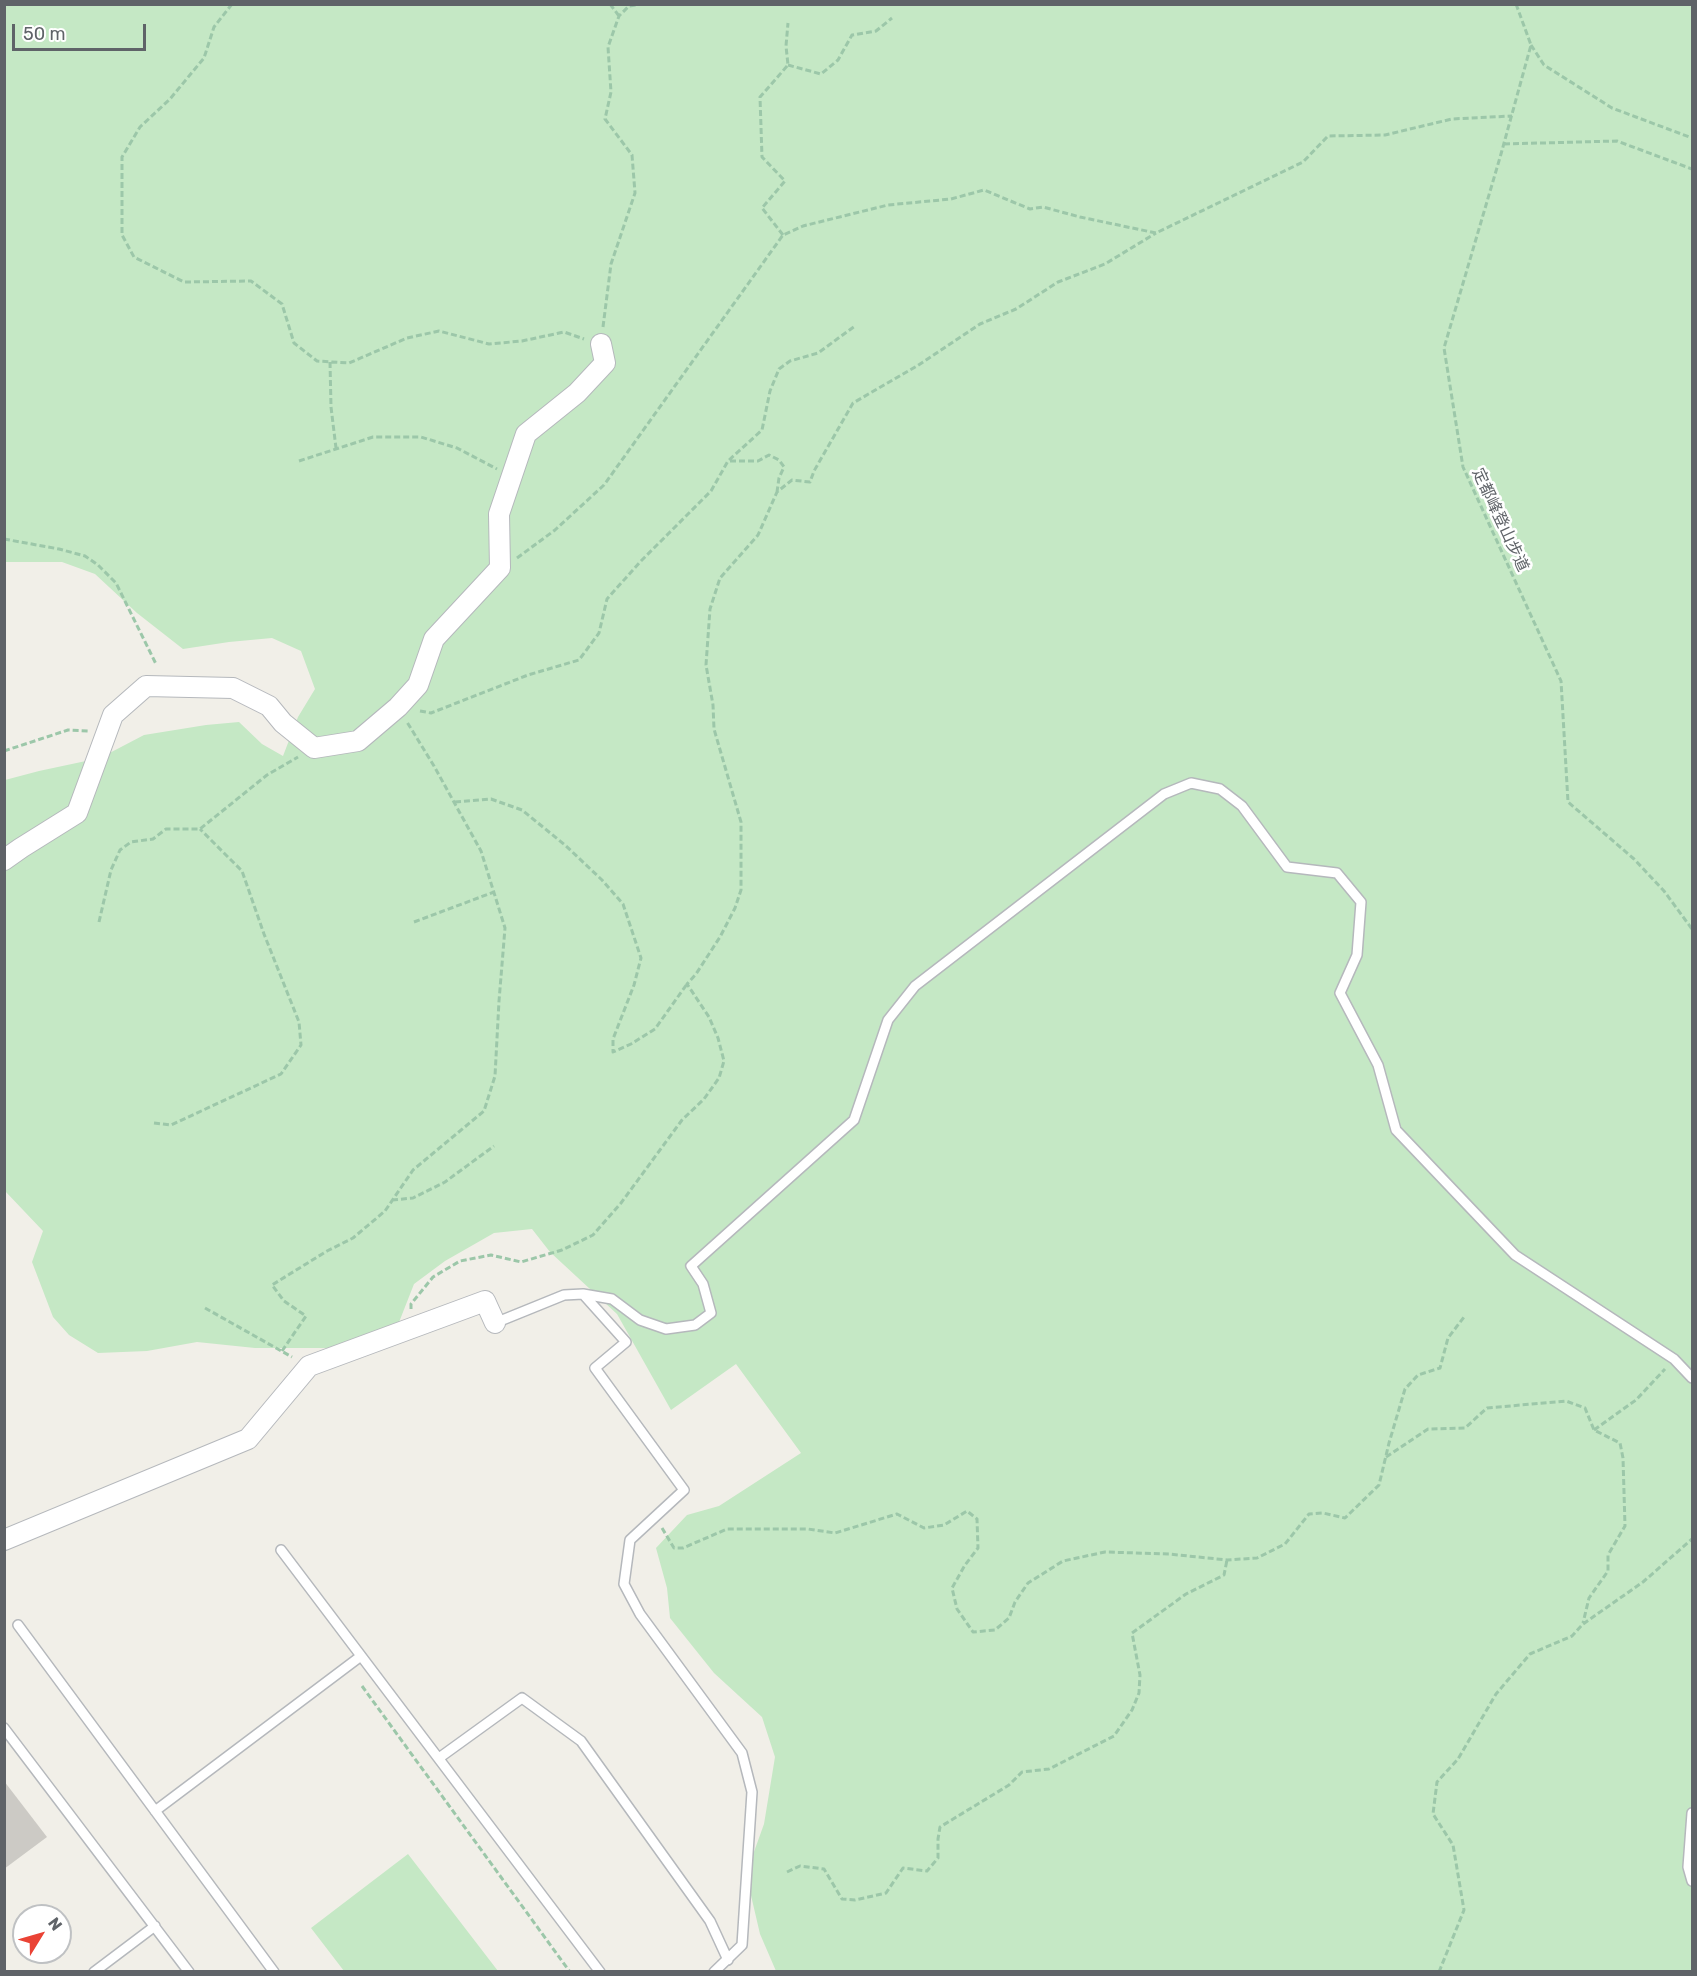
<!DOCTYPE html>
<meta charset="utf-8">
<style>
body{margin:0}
#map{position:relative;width:1697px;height:1976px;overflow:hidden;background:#f1efe8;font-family:Rubik,sans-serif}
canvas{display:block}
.frame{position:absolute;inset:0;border:6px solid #5f6368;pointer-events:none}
.north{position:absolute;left:12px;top:1904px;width:60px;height:60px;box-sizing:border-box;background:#fff;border:2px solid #bfc1c3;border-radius:50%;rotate:53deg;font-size:16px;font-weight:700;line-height:24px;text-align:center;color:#5f6368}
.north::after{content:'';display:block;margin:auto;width:21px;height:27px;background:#ea4335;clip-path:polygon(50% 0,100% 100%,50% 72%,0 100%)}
.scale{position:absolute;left:12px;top:24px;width:134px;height:27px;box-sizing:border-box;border:3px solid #5f6368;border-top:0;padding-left:8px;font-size:18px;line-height:21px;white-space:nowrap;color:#5f6368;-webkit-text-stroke:4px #fff;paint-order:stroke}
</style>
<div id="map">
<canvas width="1697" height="1976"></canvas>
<div class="frame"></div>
<div class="north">N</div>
<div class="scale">50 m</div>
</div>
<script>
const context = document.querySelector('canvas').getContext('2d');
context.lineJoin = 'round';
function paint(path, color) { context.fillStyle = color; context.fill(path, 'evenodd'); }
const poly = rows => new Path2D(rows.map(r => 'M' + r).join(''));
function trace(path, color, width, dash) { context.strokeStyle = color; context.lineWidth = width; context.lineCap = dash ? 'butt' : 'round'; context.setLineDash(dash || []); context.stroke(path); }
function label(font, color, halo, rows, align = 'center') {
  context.font = font + ' Rubik,"Noto Sans SC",sans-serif'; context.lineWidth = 5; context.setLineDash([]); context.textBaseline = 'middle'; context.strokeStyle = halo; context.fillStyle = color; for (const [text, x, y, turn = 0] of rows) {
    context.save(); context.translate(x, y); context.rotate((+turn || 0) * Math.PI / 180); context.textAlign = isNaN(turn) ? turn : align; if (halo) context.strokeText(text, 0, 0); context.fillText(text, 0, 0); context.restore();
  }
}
paint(poly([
 [5,5,1692,5,1692,1971,776,1971,760,1934,746,1874,764,1824,775,1757,762,1717,714,1673,670,1618,667,1588,656,1548,687,1515,719,1506,801,1453,736,1364,671,1410,617,1314,550,1252,532,1229,494,1233,445,1261,414,1284,394,1335,352,1348,255,1348,197,1342,147,1351,98,1353,69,1335,53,1317,32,1262,43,1231,5,1191,5,780,39,771,100,758,144,735,206,725,239,722,262,744,283,756,298,717,315,689,301,651,272,638,229,642,183,649,137,613,95,574,62,562,5,562],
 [408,1854,498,1971,344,1971,311,1928]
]), '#c5e8c5');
paint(poly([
 [4,1781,47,1837,4,1869]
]), '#cccac5');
const service = poly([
 [583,1294,626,1342,595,1368,684,1490,630,1540,624,1584,640,1614,742,1753,752,1792,742,1945,714,1972],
 [495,1323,564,1295,583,1294,612,1299,640,1320,666,1329,695,1325,711,1313,703,1284,691,1266,854,1120,888,1020,915,986,1164,794,1191,783,1220,789,1242,806,1287,867,1337,873,1361,902,1357,955,1340,993,1378,1065,1396,1130,1515,1255,1674,1359,1692,1378],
 [281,1550,600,1972],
 [18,1625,274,1972],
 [4,1728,189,1972],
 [439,1758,522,1698,581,1741,710,1921,728,1960],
 [155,1811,361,1656],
 [1692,1813,1688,1867,1692,1881],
 [94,1972,155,1926]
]);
const minor = poly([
 [4,860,21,848,77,813,113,715,146,686,233,688,269,706,283,723,314,748,358,741,398,707,418,685,434,639,500,568,499,514,526,434,577,393,605,363,601,344],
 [4,1540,248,1439,309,1366,485,1301,495,1323]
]);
trace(service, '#b5b8bc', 12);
trace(minor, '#b5b8bc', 22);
trace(poly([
 [232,4,214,27,204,58,170,99,140,127,122,157,122,235,134,257,184,282,251,281,282,304,294,343,317,361,349,363,407,338,439,331,489,344,522,341,564,332,584,339],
 [610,4,619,16],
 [1516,4,1531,45,1501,154,1444,348,1463,467,1561,681,1568,802,1634,859,1664,891,1692,929],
 [1531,45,1544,65,1612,108,1692,138],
 [788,65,821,74,838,60,852,35,876,31,892,18],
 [1504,144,1617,141,1692,169],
 [783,235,762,208,785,181,762,157,760,97,788,65,786,46,788,23],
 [603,327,611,264,635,193,632,155,605,119,611,92,608,47,619,16,629,6,642,4],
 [330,362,331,407,336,448],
 [299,461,373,437,421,437,457,448,497,469],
 [730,461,758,461,769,455,779,460,784,467,779,478,777,492],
 [4,539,59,549,85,556,98,565,116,583,156,664],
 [517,558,555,530,604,485,783,235,803,226,888,205,951,199,984,190,1030,209,1043,207,1080,217,1156,233,1303,162,1328,136,1385,135,1452,119,1512,116],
 [420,711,431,713,528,675,579,660,599,633,607,599,640,562,711,491,728,461,762,430,770,391,779,369,790,361,818,353,855,326],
 [4,751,68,730,89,731],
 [455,802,491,799,522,810,565,845,602,880,623,904,641,958,634,985,613,1039,613,1052,631,1044,655,1029,687,984],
 [99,922,111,870,120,850,131,842,153,839,166,829,200,829,267,775,298,757],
 [414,922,494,892],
 [154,1123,171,1125,281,1074,301,1045,299,1022,264,934,242,871,200,829],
 [392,1200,413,1198,445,1182,494,1146],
 [205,1308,292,1357],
 [411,1309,411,1304,433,1277,460,1261,491,1255,521,1262,562,1250,593,1235,621,1203,682,1120,704,1099,719,1078,724,1061,718,1038,709,1017,687,984,696,974,720,937,735,908,741,890,741,822,714,729,713,705,706,665,710,609,720,578,758,535,777,492,792,480,810,482,814,471,853,403,917,366,980,324,1016,309,1058,282,1105,264,1156,233],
 [282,1351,306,1316,284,1301,272,1285,327,1251,353,1238,385,1211,413,1170,484,1111,495,1076,499,1001,505,928,481,851,434,766,407,722],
 [1594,1430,1636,1400,1665,1369],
 [1386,1457,1428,1429,1465,1428,1487,1408,1566,1401,1585,1408,1594,1430,1620,1443,1623,1458,1625,1526,1608,1555,1608,1571,1589,1598,1583,1623],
 [662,1528,674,1548,683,1548,727,1529,808,1529,835,1533,897,1514,924,1528,944,1525,967,1511,977,1519,978,1548,965,1565,952,1588,957,1609,973,1632,995,1630,1009,1618,1015,1602,1028,1583,1063,1561,1105,1552,1169,1554,1227,1560,1257,1558,1285,1544,1309,1514,1323,1513,1345,1518,1379,1485,1389,1443,1405,1389,1418,1375,1440,1368,1448,1338,1464,1317],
 [362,1686,570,1972],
 [787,1872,800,1866,824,1869,842,1899,855,1900,886,1893,903,1868,927,1871,938,1858,938,1839,940,1827,1009,1785,1022,1772,1049,1769,1114,1736,1132,1710,1139,1693,1140,1675,1132,1633,1186,1594,1224,1575,1227,1560],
 [1439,1972,1464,1910,1453,1845,1433,1814,1437,1782,1458,1759,1496,1694,1530,1654,1572,1636,1583,1624,1643,1582,1692,1539]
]), '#9cc7a9', 3, [6, 3]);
trace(service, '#fff', 9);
trace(minor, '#fff', 20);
label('16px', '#5f6368', '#fff', [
 ["定都峰登山步道",1500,520,65]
]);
</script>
